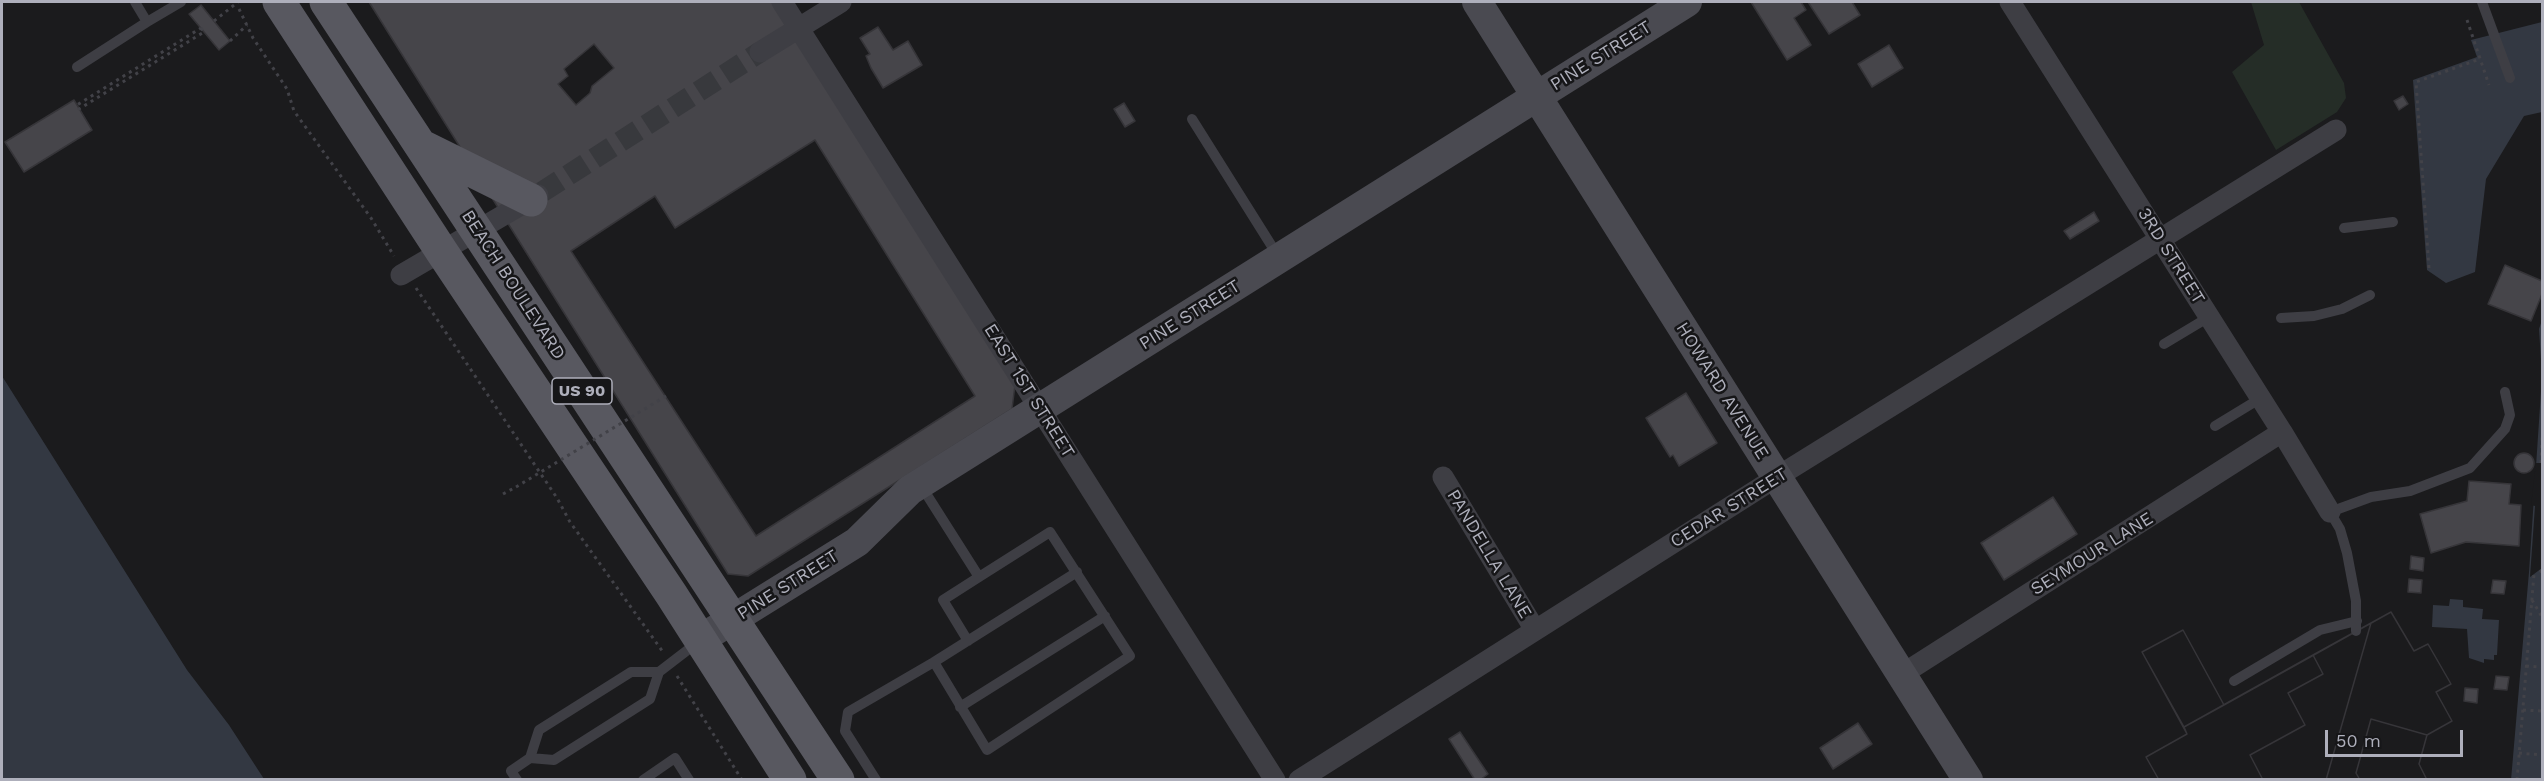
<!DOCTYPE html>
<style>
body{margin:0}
#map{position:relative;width:2544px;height:781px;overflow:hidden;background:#1b1b1d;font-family:"Work Sans",sans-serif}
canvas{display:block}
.frame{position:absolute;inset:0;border:3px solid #aeafbb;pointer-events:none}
.scale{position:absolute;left:2325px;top:730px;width:138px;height:27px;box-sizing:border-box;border:3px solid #aeafbb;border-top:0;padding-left:8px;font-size:18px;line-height:21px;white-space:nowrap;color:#aeafbb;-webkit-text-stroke:4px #161618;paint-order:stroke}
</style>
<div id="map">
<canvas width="2544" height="781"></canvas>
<div class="frame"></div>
<div class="scale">50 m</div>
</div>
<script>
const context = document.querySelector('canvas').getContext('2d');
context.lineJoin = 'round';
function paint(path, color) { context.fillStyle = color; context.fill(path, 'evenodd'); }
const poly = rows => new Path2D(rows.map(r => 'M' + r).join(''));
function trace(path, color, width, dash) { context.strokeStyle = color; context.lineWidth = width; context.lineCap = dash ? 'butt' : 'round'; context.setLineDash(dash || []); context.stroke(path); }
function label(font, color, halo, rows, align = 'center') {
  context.font = font + ' "Work Sans",sans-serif'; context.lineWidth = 5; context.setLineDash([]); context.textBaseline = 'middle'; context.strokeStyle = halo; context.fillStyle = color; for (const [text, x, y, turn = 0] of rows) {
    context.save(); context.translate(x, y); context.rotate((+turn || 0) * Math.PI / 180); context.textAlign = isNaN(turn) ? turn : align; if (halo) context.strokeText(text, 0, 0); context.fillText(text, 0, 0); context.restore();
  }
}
paint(poly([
 [2251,2,2299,2,2344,83,2346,98,2337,112,2276,150,2232,72,2264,45]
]), '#252d27');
paint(poly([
 [2542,22,2542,112,2524,116,2486,179,2475,272,2446,283,2427,270,2413,80,2477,57,2471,40],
 [2542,320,2542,779,2511,780,2529,572,2542,376,2539,329],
 [2,376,187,670,229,725,264,779,2,779],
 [2450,599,2463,600,2463,607,2483,609,2482,619,2499,620,2497,655,2494,655,2494,660,2484,659,2484,663,2469,658,2467,629,2432,627,2433,605,2449,606]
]), '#333842');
paint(poly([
 [2536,463,2542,463,2542,568,2530,577,2535,506,2531,505]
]), '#1b1b1d');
const building = poly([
 [369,2,772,2,1015,385,1012,409,748,576,728,574,369,2],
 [1751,2,1801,2,1806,10,1794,18,1811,45,1787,60,1751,2],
 [1808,2,1852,2,1860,15,1829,34,1808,2],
 [201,5,230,41,219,50,189,14,201,5],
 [878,27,893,50,908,41,922,65,883,88,871,68,866,56,870,54,860,38,878,27],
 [594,44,614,68,592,86,590,93,576,105,558,84,568,76,564,69,594,44],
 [1889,45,1903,68,1872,87,1858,64,1889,45],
 [2403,96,2408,104,2399,110,2394,101,2403,96],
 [74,100,92,130,24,172,5,142,74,100],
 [1124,103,1135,121,1125,127,1114,109,1124,103],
 [815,140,975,396,756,536,571,251,655,196,675,228,815,140],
 [2094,212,2099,221,2070,239,2064,231,2094,212],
 [2505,265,2542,281,2542,294,2531,321,2488,304,2505,265],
 [1686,393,1717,443,1679,466,1673,455,1670,457,1646,418,1686,393],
 '2514 463a10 10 0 1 1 20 0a10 10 0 1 1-20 0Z',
 [2469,481,2511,484,2509,504,2521,505,2519,546,2466,542,2431,553,2420,514,2467,501,2469,481],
 [2053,497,2077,534,2004,580,1981,543,2053,497],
 [2411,556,2424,558,2423,571,2410,569,2411,556],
 [2409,579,2422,580,2421,593,2408,592,2409,579],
 [2493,580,2506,581,2504,594,2491,593,2493,580],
 [2391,612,2414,651,2428,644,2451,684,2436,692,2452,721,2427,735,2371,719,2356,773,2360,780,2326,780,2371,623,2391,612],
 [2391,612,2414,651,2428,644,2451,684,2436,692,2452,721,2427,735,2419,764,2427,780,2159,780,2146,757,2187,734,2142,652,2183,630,2224,705,2391,612],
 [2371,623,2326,780,2263,780,2250,755,2305,725,2288,693,2323,674,2313,655,2371,623],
 [2183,630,2224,705,2184,727,2142,652,2183,630],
 [2313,655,2323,674,2288,693,2305,725,2250,755,2263,780,2159,780,2146,757,2187,734,2184,727,2313,655],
 [2496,676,2509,677,2507,690,2494,689,2496,676],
 [2465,688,2478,689,2477,703,2464,701,2465,688],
 [2371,719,2427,735,2419,764,2427,780,2360,780,2356,773,2371,719],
 [1858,723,1872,744,1833,769,1820,748,1858,723],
 [1460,732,1488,774,1480,780,1475,780,1449,739,1460,732]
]);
paint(building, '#46454a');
trace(building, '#363539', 1.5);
trace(poly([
 [542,192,760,52]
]), '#38393d', 21, [21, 10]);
trace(poly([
 [239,9,253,38,287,89,294,111,371,218,394,256],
 [2467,20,2489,85],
 [201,28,204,32,79,109,77,105,201,28],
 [230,41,247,25],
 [2429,268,2416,82,2480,59],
 [416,288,557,498,570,522,663,652],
 [2541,463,2542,436],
 [503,494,516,487],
 [2540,570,2542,573],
 [2532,600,2542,617],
 [2526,666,2542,667],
 [677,676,742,780],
 [2523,710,2542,711],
 [2519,753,2542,755],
 [2517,780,2534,574]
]), '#424248', 3, [3, 4.5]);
trace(poly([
 [135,2,147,22,181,2],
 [2482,2,2510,78],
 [77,67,147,22],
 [1192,119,1278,256],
 [2344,228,2393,222],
 [2281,318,2314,316,2342,309,2370,295],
 [2164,344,2209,317],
 [2215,426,2261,398],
 [2356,631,2356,601,2347,553,2340,529,2330,512,2371,497,2410,491,2470,468,2505,429,2510,415,2505,392],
 [968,641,943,600,979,577],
 [934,662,1077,572],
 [2234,681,2320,630,2357,621],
 [960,707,1105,616],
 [530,758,539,730,631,672,659,672],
 [517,780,511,771,530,758,554,760,650,699,659,672,698,642],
 [643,780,675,758,689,780],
 [876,780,845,731,848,712,934,662,987,750,1130,656,1050,532,979,577,920,484]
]), '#3e3e44', 10);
trace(poly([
 [782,2,1275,780],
 [2010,2,2282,432,2330,512],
 [760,52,841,2],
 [401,275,538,195],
 [1443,477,1535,630],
 [1901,675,2282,432],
 [1299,780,1777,477,2336,130]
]), '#3e3e44', 21);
trace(poly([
 [1477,2,1968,780],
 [701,639,857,542,910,490,1687,2]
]), '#4a4a51', 30);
trace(poly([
 [279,2,442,252,671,594,790,780],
 [326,2,838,780],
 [422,146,531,200]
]), '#585860', 33);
trace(poly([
 [214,21,238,2],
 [516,487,666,396]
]), '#424248', 3, [3, 4.5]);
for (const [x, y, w] of [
 [582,391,60]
]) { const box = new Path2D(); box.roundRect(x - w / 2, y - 13, w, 26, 4.5); context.fillStyle = '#161618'; context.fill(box); trace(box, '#aeafbb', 1.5); }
label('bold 16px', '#aeafbb', null, [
 ["US 90",582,391]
]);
label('18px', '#aeafbb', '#161618', [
 ["PINE STREET",1601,56,-32],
 ["3RD STREET",2171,256,58],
 ["BEACH BOULEVARD",513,285,57],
 ["PINE STREET",1190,315,-32],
 ["EAST 1ST STREET",1029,391,58],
 ["HOWARD AVENUE",1722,391,58],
 ["CEDAR STREET",1729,508,-32],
 ["PANDELLA LANE",1489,554,59],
 ["SEYMOUR LANE",2092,554,-32],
 ["PINE STREET",788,585,-32]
]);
</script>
